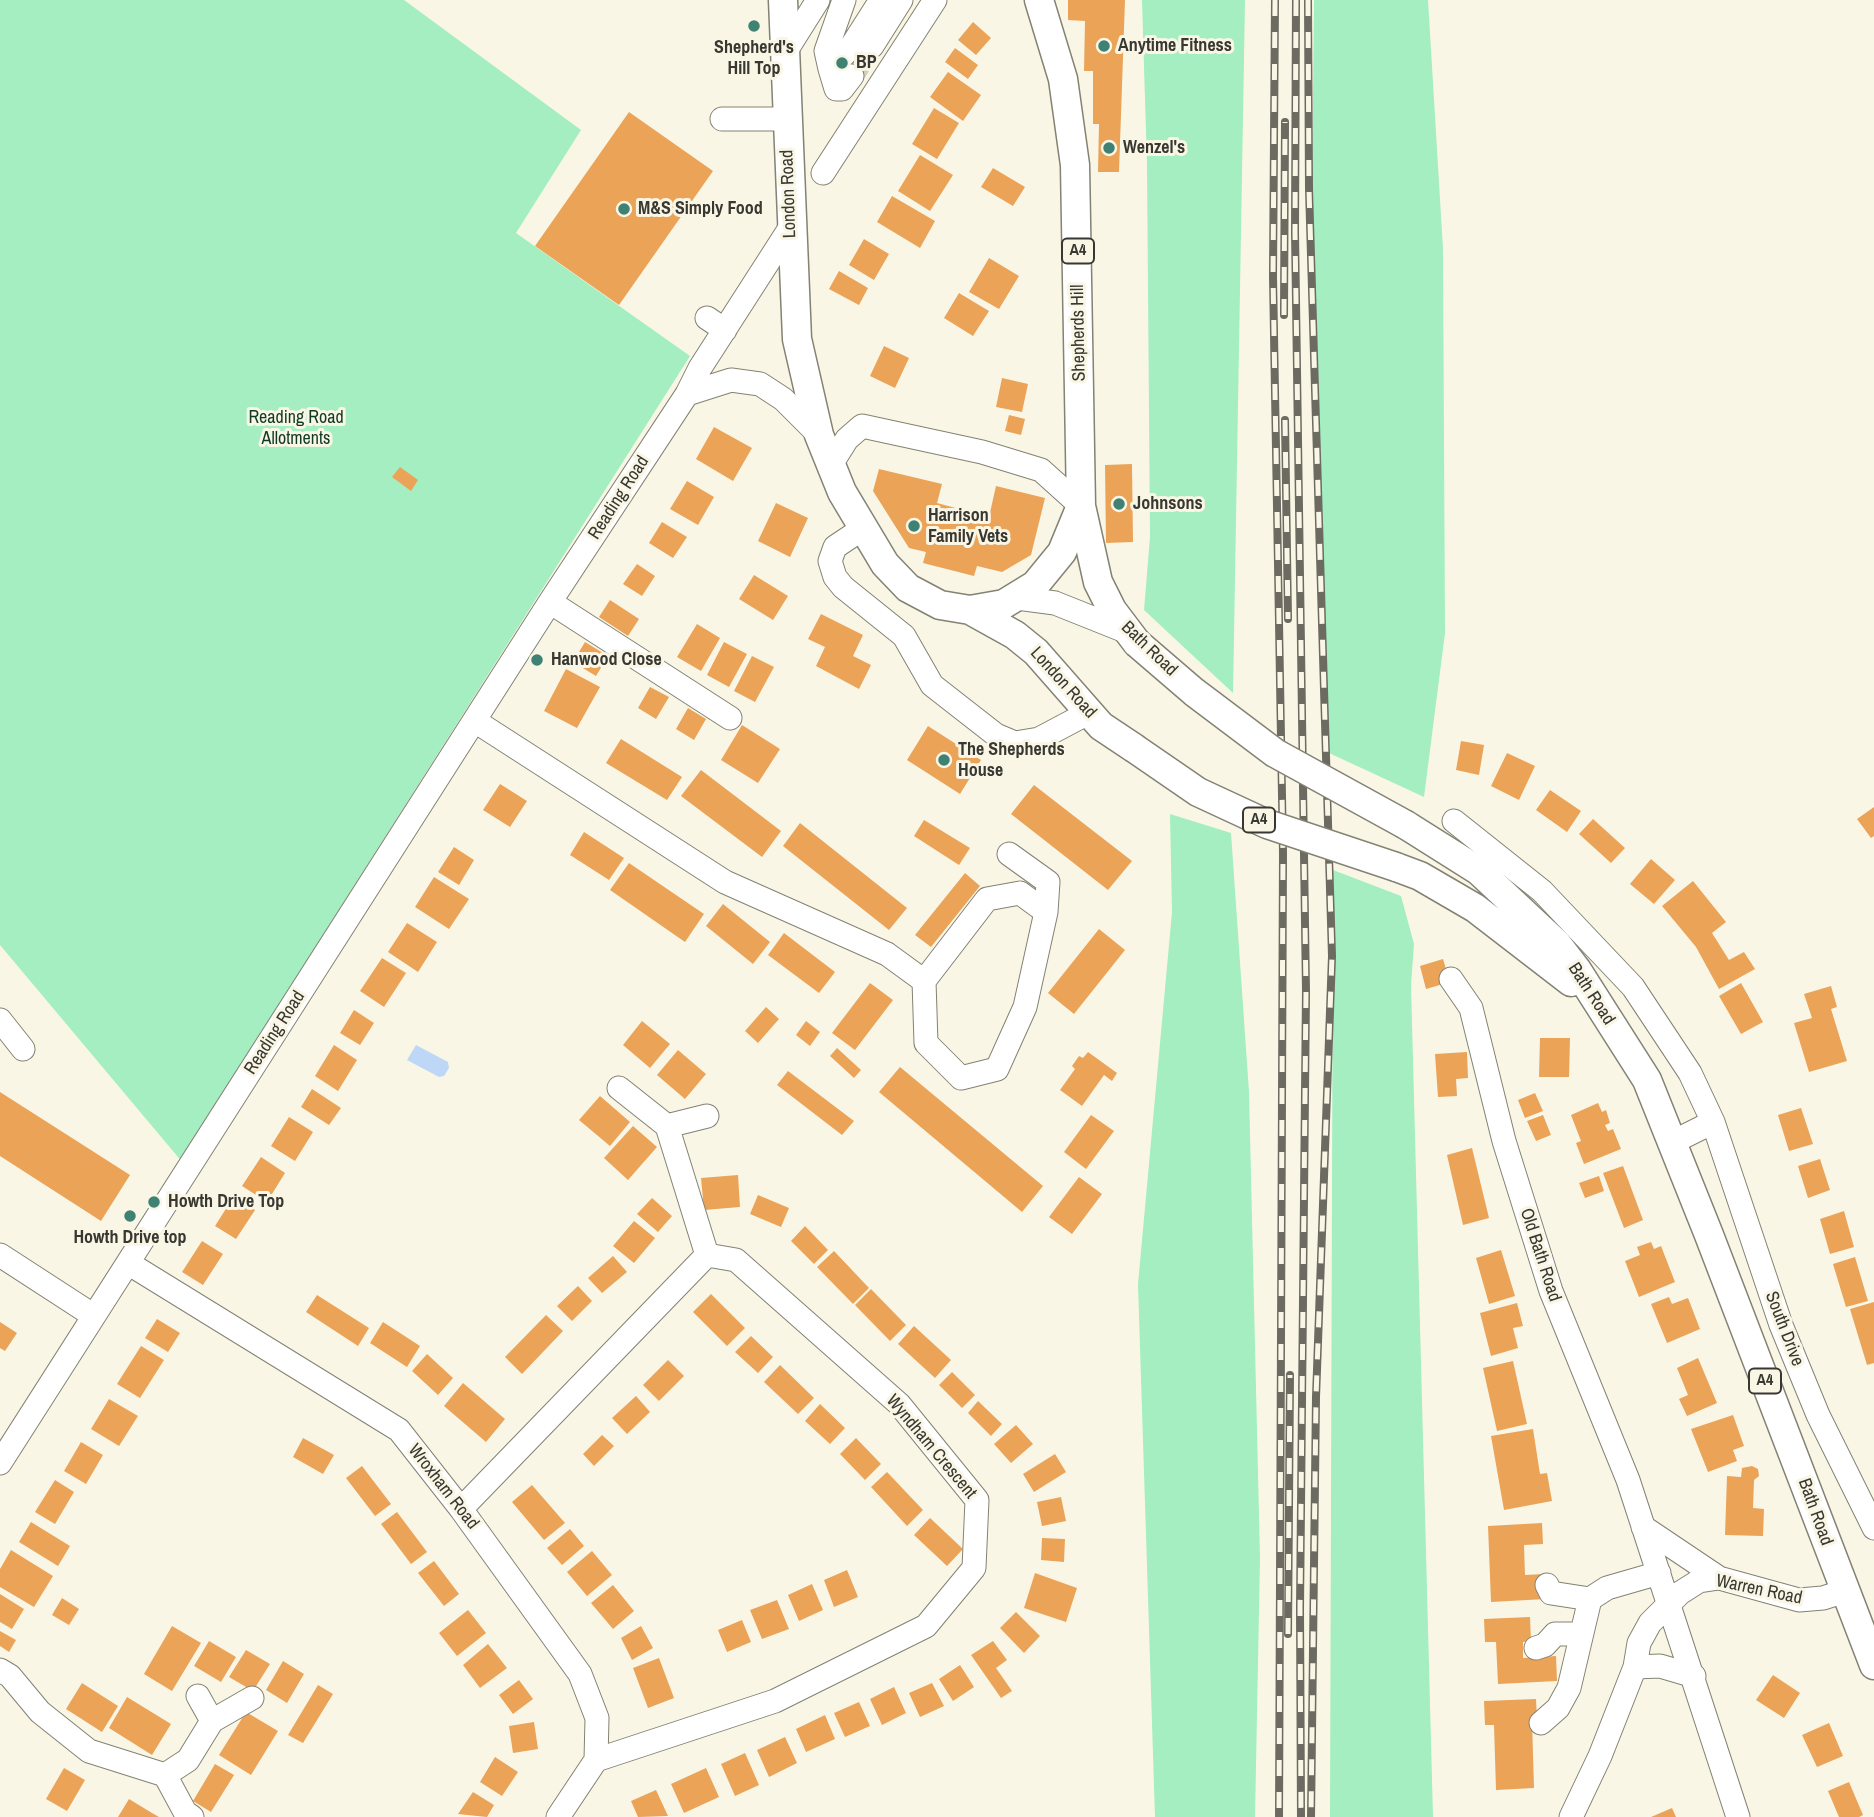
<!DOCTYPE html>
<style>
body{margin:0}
canvas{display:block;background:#f9f6e5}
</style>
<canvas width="1874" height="1817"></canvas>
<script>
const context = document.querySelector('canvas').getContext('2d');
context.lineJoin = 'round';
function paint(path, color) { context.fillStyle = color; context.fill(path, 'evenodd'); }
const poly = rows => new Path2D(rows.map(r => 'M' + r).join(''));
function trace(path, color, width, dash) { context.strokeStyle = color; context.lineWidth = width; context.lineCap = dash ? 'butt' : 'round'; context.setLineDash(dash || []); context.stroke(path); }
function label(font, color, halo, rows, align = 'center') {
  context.font = font + ' "Archivo Narrow",sans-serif'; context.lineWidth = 6; context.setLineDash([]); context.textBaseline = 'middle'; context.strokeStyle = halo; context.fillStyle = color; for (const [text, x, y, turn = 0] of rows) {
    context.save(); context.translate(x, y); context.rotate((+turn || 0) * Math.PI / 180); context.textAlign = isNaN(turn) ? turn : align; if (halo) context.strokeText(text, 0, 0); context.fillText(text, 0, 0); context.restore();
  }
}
paint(poly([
 [0,0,404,0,581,130,516,233,690,356,290,987,183,1163,0,945],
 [1142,0,1245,0,1233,693,1144,610,1150,537,1147,165],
 [1314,0,1428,0,1443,249,1445,633,1424,797,1329,753,1319,509,1312,196],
 [1170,814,1231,833,1249,1092,1260,1558,1255,1817,1155,1817,1138,1284,1172,912],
 [1333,870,1401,896,1414,944,1411,985,1433,1817,1330,1817]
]), '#a4eec1');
paint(poly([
 [416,1045,448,1062,449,1068,444,1076,439,1077,407,1060]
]), '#bfd7f6');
paint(poly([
 [1068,0,1125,0,1119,172,1098,172,1099,124,1093,124,1093,71,1084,71,1085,21,1068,20],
 [973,22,991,38,976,55,958,40],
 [865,42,877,49,859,80,846,73],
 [955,48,978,65,968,79,945,62],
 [948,72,981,95,963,121,930,97],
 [934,108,959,123,937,159,912,144],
 [629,112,713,171,619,305,535,246],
 [920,155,953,175,930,211,898,191],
 [993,168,1025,187,1013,206,981,187],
 [892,196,935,221,920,248,877,222],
 [864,239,889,254,874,280,849,265],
 [989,258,1019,276,999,309,969,292],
 [839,271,868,288,859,305,829,289],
 [959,293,989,311,973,336,944,318],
 [884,346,909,358,895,388,870,376],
 [1002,378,1028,384,1022,412,996,407],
 [1009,415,1025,419,1021,435,1005,431],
 [714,427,752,448,733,481,696,459],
 [1132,464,1133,542,1106,543,1105,465],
 [400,467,418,480,411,491,392,477],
 [879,469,942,484,937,503,989,517,996,486,1045,498,1031,555,1002,572,977,566,974,576,923,563,926,552,909,548,873,491],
 [687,481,714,497,698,525,670,509],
 [776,503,808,518,790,557,758,541],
 [662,522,687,537,673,558,649,543],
 [637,564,655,576,642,596,623,584],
 [754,575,788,596,773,620,739,599],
 [610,600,639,619,628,636,599,617],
 [821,614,863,635,853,656,871,665,859,689,816,666,825,647,808,639],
 [697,624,720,638,701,671,677,657],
 [585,642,608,656,596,676,573,662],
 [724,642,747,654,729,687,707,675],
 [752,656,774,667,755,702,734,691],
 [566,669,600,687,577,728,544,711],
 [650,687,669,697,656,719,638,708],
 [688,708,706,719,694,740,676,729],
 [742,725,780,749,758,783,721,760],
 [928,726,981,760,960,794,907,760],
 [621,739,682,777,667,800,606,763],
 [1461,741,1484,745,1479,775,1456,770],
 [1507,753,1535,766,1519,800,1491,786],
 [701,770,781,831,762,857,681,796],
 [500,784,527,801,510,827,483,810],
 [1034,785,1132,861,1108,890,1011,814],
 [1550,790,1581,811,1567,832,1536,810],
 [1874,807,1874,836,1871,838,1857,819],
 [1593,819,1625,848,1611,863,1579,834],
 [924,820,970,848,959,865,914,836],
 [800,823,907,908,889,930,783,846],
 [584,832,624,858,609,880,570,855],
 [454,847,474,860,459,885,438,872],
 [1651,859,1675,880,1654,904,1630,884],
 [629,863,704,914,685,942,610,890],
 [965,873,980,886,931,947,915,935],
 [434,877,469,899,449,929,415,907],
 [1693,881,1726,922,1712,933,1729,960,1744,952,1755,969,1719,989,1696,947,1662,906],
 [723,904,770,942,753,964,706,926],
 [407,923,437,942,418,972,388,952],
 [1099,929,1125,950,1074,1014,1048,993],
 [784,933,835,972,819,993,768,955],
 [382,958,406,973,384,1007,360,991],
 [1443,959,1450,982,1426,989,1420,966],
 [870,983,893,1000,855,1050,832,1033],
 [1741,983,1763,1022,1741,1034,1719,996],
 [1831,986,1837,1007,1831,1009,1847,1061,1809,1072,1794,1023,1812,1018,1804,994],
 [766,1007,779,1019,758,1043,745,1031],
 [354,1010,374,1023,360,1045,340,1033],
 [642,1021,670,1044,650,1068,623,1045],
 [806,1021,820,1032,810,1046,796,1035],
 [1540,1038,1570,1038,1569,1077,1539,1077],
 [334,1045,357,1060,338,1091,315,1076],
 [837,1048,861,1070,854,1078,830,1056],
 [678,1050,706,1074,685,1099,657,1075],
 [1088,1052,1117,1073,1112,1081,1104,1075,1082,1106,1060,1090,1075,1069,1072,1066,1079,1056,1083,1058],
 [1467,1052,1468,1078,1456,1079,1457,1096,1438,1097,1435,1054],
 [900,1067,1043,1186,1022,1212,879,1092],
 [788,1071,854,1121,842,1135,777,1085],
 [312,1089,341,1108,329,1125,301,1107],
 [0,1092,130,1175,101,1221,0,1156],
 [1535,1093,1543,1111,1525,1118,1518,1100],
 [600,1096,630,1122,610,1146,579,1120],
 [1598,1103,1602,1112,1606,1110,1610,1123,1605,1125,1608,1131,1613,1129,1621,1149,1584,1164,1576,1143,1581,1141,1571,1115],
 [1801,1108,1813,1144,1789,1151,1778,1115],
 [1091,1115,1114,1131,1086,1169,1064,1152],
 [1543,1115,1551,1135,1536,1141,1527,1121],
 [289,1117,313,1132,295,1161,271,1146],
 [633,1126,657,1147,628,1180,604,1158],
 [1472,1148,1489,1218,1463,1225,1447,1155],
 [261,1157,285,1173,267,1202,242,1186],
 [1820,1159,1830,1190,1808,1198,1798,1166],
 [1623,1166,1643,1220,1624,1228,1603,1173],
 [738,1175,740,1207,704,1210,701,1178],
 [1599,1176,1604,1191,1585,1198,1579,1183],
 [1079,1177,1102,1194,1072,1234,1049,1217],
 [758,1195,789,1208,781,1227,750,1214],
 [234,1196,255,1210,236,1239,215,1226],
 [652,1198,672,1216,658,1232,637,1214],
 [1844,1211,1854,1247,1830,1254,1820,1219],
 [634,1221,655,1238,634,1263,613,1246],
 [805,1226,828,1250,814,1264,791,1241],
 [202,1241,223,1254,203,1285,182,1272],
 [1651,1242,1654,1249,1661,1246,1675,1282,1639,1297,1625,1261,1640,1255,1637,1247],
 [1501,1250,1515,1296,1489,1304,1476,1258],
 [834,1251,869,1288,853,1304,817,1267],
 [613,1256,627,1272,602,1293,588,1278],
 [1855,1257,1868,1301,1846,1307,1833,1264],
 [578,1286,592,1301,572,1321,557,1306],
 [871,1289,906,1325,890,1341,855,1305],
 [711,1294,745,1328,727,1346,693,1312],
 [317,1295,369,1328,358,1346,306,1312],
 [1669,1297,1672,1304,1688,1298,1700,1329,1667,1343,1651,1304],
 [1874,1302,1874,1363,1867,1365,1850,1309],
 [1517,1303,1523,1326,1513,1328,1518,1348,1491,1356,1480,1313],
 [546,1315,563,1331,522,1374,505,1357],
 [157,1319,180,1333,168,1352,145,1338],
 [0,1322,17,1333,5,1351,0,1348],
 [383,1322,420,1346,407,1367,370,1343],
 [914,1326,951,1360,935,1378,898,1344],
 [751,1336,773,1357,758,1373,735,1352],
 [141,1346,164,1360,140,1398,117,1384],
 [427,1354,453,1378,438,1395,412,1371],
 [1698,1358,1717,1403,1687,1416,1679,1399,1688,1395,1677,1368],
 [668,1360,684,1376,659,1401,643,1385],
 [1513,1361,1527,1424,1497,1431,1483,1368],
 [780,1365,814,1398,798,1414,764,1382],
 [952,1372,975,1395,962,1408,939,1385],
 [463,1383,505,1419,486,1442,444,1406],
 [636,1396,650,1412,627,1434,612,1418],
 [109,1399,138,1416,119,1446,91,1429],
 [978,1401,1002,1424,991,1436,968,1413],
 [820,1404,845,1428,830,1444,805,1421],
 [1733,1415,1744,1446,1733,1450,1737,1461,1708,1472,1691,1429],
 [1016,1425,1033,1444,1011,1463,994,1444],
 [1533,1429,1540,1474,1547,1473,1552,1501,1504,1510,1491,1436],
 [602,1435,614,1446,594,1466,583,1454],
 [303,1438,334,1455,323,1474,293,1457],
 [856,1438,881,1464,865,1480,840,1454],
 [81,1442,103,1455,86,1484,64,1471],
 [1055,1454,1066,1472,1034,1492,1023,1474],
 [362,1466,391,1504,375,1516,346,1478],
 [1752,1466,1758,1469,1759,1476,1754,1480,1753,1508,1764,1509,1763,1536,1725,1535,1727,1476,1741,1477,1742,1468],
 [887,1472,923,1510,907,1526,871,1487],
 [55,1480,74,1492,55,1524,35,1512],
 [532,1485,565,1523,544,1540,512,1502],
 [1061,1497,1066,1521,1042,1526,1037,1502],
 [397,1512,427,1552,411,1564,381,1524],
 [930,1518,963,1549,947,1566,914,1535],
 [31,1522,70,1546,58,1566,19,1542],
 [1542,1523,1543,1544,1524,1545,1525,1575,1544,1574,1546,1599,1491,1602,1488,1526],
 [570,1529,584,1546,562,1565,547,1548],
 [1042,1538,1065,1539,1064,1562,1041,1560],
 [11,1550,53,1576,34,1607,0,1587,0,1569],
 [592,1551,612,1575,587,1596,567,1572],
 [434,1561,459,1594,444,1606,418,1573],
 [847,1570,858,1597,834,1607,824,1580],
 [1035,1573,1077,1588,1066,1622,1024,1608],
 [812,1584,823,1610,799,1621,788,1595],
 [613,1585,634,1611,613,1629,591,1603],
 [0,1594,24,1609,12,1629,0,1622],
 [62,1598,79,1609,69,1625,52,1615],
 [777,1600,789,1629,762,1639,750,1610],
 [468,1610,486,1633,457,1656,439,1633],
 [1016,1612,1040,1636,1024,1653,1000,1628],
 [1530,1617,1531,1641,1523,1642,1523,1658,1556,1656,1557,1681,1498,1684,1496,1642,1485,1642,1484,1619],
 [742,1620,751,1642,727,1652,718,1630],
 [172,1626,201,1643,172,1691,144,1674],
 [641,1626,653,1648,632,1660,621,1638],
 [0,1631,16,1640,9,1652,0,1646],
 [209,1641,236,1657,221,1682,194,1666],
 [993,1641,1007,1660,996,1668,1012,1691,1001,1698,971,1655],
 [488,1644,507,1668,480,1688,463,1665],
 [246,1650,270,1664,253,1691,229,1677],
 [659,1658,674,1698,648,1708,633,1668],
 [283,1661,304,1674,287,1703,266,1690],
 [960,1665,974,1687,953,1701,939,1679],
 [1773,1675,1800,1693,1784,1718,1756,1700],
 [519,1680,533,1699,513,1714,499,1695],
 [82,1683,118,1706,102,1732,66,1709],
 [932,1683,944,1706,920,1717,909,1693],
 [318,1685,333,1694,303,1743,288,1735],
 [894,1687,906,1713,882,1725,870,1699],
 [127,1697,171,1724,152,1755,109,1728],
 [1536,1699,1537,1720,1532,1720,1534,1788,1496,1790,1494,1725,1485,1725,1484,1701],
 [859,1702,870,1726,845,1737,834,1713],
 [246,1712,278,1731,251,1775,219,1755],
 [825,1715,835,1739,806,1752,796,1729],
 [534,1722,538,1749,513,1753,509,1726],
 [1829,1723,1843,1756,1817,1767,1802,1735],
 [785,1737,797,1763,769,1777,757,1750],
 [745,1753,759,1785,735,1796,721,1764],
 [495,1757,518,1772,502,1796,480,1782],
 [215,1764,234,1775,211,1812,193,1801],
 [64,1768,85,1780,67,1811,46,1799],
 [706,1768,719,1797,684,1813,671,1784],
 [1849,1782,1863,1815,1859,1817,1839,1817,1828,1791],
 [656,1790,668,1816,638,1817,631,1801],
 [473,1792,494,1805,487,1817,458,1814],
 [129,1799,152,1813,159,1817,118,1817],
 [1672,1808,1676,1817,1651,1817]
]), '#eba358');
trace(poly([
 [852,76,872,46]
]), '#d2d0c1', 23, [23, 11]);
const minor = poly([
 [844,0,826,51,830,69,851,47,881,0],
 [872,46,901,0],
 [784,54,818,0],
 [830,69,836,89,842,89,852,76],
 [722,119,787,119],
 [823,173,935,0],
 [707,318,725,330],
 [687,394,731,380,760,384,783,399,819,435],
 [830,466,847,439,862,426,982,452,1041,470,1081,506],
 [862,529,835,547,830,561,835,577,843,587,904,636,932,685,996,735,1015,743,1039,739,1088,713],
 [1017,598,1055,603,1125,631],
 [550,602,730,718],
 [475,721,725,882,887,954,924,981],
 [1454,821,1542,891,1633,987,1690,1073,1713,1122,1781,1325,1818,1415,1874,1528],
 [1009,854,1048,882,1046,912],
 [1020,893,1046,912,1025,1007,997,1069,961,1078,926,1043,924,981,987,899,1020,893],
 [1451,979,1471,1008,1504,1141,1551,1291,1628,1480,1738,1817],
 [0,1020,23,1049],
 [619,1088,667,1126,707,1255],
 [667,1126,707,1116],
 [1673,1142,1713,1122],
 [0,1255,94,1316],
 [128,1263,399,1430,461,1509,580,1674,597,1718,596,1760,558,1817],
 [0,1463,550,602,687,394,700,368,790,228],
 [461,1509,707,1255,736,1260,899,1404,977,1500,974,1568,926,1626,775,1701,596,1760],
 [1643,1527,1719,1578],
 [1547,1585,1551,1593,1590,1599],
 [1536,1648,1545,1645,1555,1634,1581,1634],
 [1635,1667,1660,1666,1694,1676],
 [0,1670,10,1676,40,1712,89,1751,165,1775,188,1760,212,1721,198,1696],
 [212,1721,252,1698],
 [1541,1723,1558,1708,1569,1688,1590,1599,1607,1588,1659,1573],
 [165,1775,185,1812,192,1817],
 [1571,1817,1600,1756,1635,1667,1639,1643,1650,1623,1680,1593,1699,1581,1719,1578,1799,1600,1823,1598,1845,1591]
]);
const major = poly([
 [783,0,797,339,819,435,842,492,885,564,908,588,940,605,970,610,1015,635,1036,652,1101,726,1134,748],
 [1081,506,1098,582,1112,610,1137,643],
 [970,610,1004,604,1035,585,1062,552,1081,506,1075,165,1063,79,1039,0],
 [1406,825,1479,871,1557,944,1577,970,1647,1080,1709,1235,1874,1665],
 [1396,867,1420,876,1475,908,1571,982]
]);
trace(minor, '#848273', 25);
trace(major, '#848273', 31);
trace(minor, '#fff', 23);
trace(major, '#fff', 28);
const rail = poly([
 [1275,0,1273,276,1283,853,1279,1817],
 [1296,0,1295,232,1306,991,1300,1608,1301,1817],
 [1308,0,1309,189,1332,956,1316,1397,1311,1817],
 [1284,315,1285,122],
 [1285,420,1288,619],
 [1288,1634,1290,1375]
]);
trace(rail, '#6c6a61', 8);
trace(rail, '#f9f6e5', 5, [16]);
const majorBridge = poly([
 [1137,643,1194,692,1275,753,1406,825],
 [1134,748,1198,792,1267,824,1396,867]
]);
trace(majorBridge, '#848273', 31, []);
trace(majorBridge, '#fff', 28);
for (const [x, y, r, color] of [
 [754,26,7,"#3f8172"],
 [1104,46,7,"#3f8172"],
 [842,63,7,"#3f8172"],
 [1109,148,7,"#3f8172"],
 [624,209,7,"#3f8172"],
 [1119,504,7,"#3f8172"],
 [914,526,7,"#3f8172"],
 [537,660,7,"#3f8172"],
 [944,760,7,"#3f8172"],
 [154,1202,7,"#3f8172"],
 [130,1216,7,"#3f8172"]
]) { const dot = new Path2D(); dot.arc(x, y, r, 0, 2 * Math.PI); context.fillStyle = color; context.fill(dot); trace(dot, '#f9f6e5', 2.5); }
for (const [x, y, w] of [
 [1078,251,32],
 [1259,820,32],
 [1765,1381,32]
]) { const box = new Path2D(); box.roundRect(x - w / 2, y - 12.5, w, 25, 5); context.fillStyle = '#f9f6e5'; context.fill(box); trace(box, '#383731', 2); }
label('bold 16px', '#383731', null, [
 ["A4",1078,251],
 ["A4",1259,820],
 ["A4",1765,1381]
]);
label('bold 18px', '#383731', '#f9f6e5', [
 ["Anytime Fitness",1118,46],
 ["Shepherd's",754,48,"center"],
 ["Hill Top",754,69,"center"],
 ["BP",856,63],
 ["Wenzel's",1123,148],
 ["M&S Simply Food",638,209],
 ["Johnsons",1133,504],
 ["Harrison",928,516],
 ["Family Vets",928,537],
 ["Hanwood Close",551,660],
 ["The Shepherds",958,750],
 ["House",958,771],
 ["Howth Drive Top",168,1202],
 ["Howth Drive top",130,1238,"center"]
], 'left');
label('18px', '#383731', '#f9f6e5', [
 ["London Road",789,194,-92],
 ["Shepherds Hill",1079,333,-91],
 ["Reading Road",619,498,-57],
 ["Bath Road",1149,649,44],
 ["London Road",1063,683,48],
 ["Bath Road",1591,994,57],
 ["Reading Road",275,1033,-57],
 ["Old Bath Road",1540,1255,72],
 ["South Drive",1784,1329,69],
 ["Wyndham Crescent",931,1447,50],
 ["Wroxham Road",443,1487,52],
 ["Bath Road",1815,1512,70],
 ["Warren Road",1759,1590,12]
]);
label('18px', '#0f3a24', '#f9f6e5', [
 ["Reading Road",296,418],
 ["Allotments",296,439]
]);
</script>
